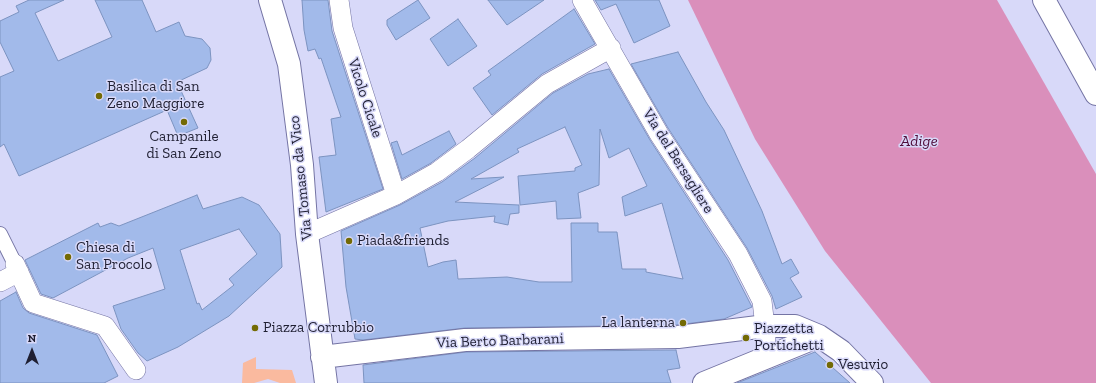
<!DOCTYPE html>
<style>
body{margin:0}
#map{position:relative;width:1096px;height:383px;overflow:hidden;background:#d8d9f9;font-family:"Zilla Slab",serif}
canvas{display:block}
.north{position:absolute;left:12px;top:331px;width:40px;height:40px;-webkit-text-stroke:3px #d8d9f9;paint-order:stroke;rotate:0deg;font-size:11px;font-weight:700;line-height:16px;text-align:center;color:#1f1f32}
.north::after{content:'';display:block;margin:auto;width:14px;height:18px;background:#1f1f32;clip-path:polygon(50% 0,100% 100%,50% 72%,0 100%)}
</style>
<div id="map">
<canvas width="1096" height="383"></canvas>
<div class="north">N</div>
</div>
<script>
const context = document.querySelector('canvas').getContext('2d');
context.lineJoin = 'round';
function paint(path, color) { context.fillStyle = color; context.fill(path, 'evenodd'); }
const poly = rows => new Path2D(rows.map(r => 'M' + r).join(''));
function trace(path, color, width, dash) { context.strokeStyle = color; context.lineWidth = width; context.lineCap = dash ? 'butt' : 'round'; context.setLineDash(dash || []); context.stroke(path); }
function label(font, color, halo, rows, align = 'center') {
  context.font = font + ' "Zilla Slab",serif'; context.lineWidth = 3; context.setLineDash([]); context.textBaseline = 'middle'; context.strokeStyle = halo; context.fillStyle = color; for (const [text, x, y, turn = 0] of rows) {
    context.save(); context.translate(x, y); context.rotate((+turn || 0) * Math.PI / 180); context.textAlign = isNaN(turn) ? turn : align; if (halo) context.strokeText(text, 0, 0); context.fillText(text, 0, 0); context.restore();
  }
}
paint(poly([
 [256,357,256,369,292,370,296,383,280,383,268,379,254,383,242,383,243,363]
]), '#faba9f');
paint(poly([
 [688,0,997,0,1096,174,1096,383,931,383,825,251,755,139]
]), '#da8fbb');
const building = poly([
 [29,0,64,0,35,13,58,61,112,37,95,0,142,0,156,32,179,22,185,36,202,39,210,48,211,60,207,68,177,82,198,128,178,136,167,110,19,176,4,144,0,147,0,77,14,71,0,42,0,21,19,12,16,6,29,0],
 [302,0,328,0,332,31,383,189,326,212,319,157,336,155,331,119,341,117,321,58,319,59,315,49,308,51,304,30,302,0],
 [418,0,430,18,396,40,387,25,387,20,418,0],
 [488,0,544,0,507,25,488,0],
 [595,0,659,0,670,26,634,43,616,4,601,10,595,0],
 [574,9,595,44,542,74,492,115,473,88,491,75,488,71,574,9],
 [458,19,477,46,448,66,430,39,458,19],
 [678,52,706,102,724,130,762,211,782,264,791,259,799,273,790,278,802,297,776,309,772,296,747,248,668,128,631,64,678,52],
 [609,69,650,140,728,260,752,307,724,319,677,325,465,328,363,340,355,339,346,287,341,231,400,205,442,182,475,158,553,93,588,74,609,69],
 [565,127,582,165,575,168,575,171,518,176,520,205,556,201,557,219,581,218,578,193,599,185,600,129,609,158,629,148,647,186,622,197,625,216,662,203,683,279,646,272,646,269,622,269,617,232,598,232,598,223,571,223,572,282,539,282,507,277,458,279,456,260,443,262,428,267,420,228,448,221,495,216,494,222,508,225,510,214,519,213,519,205,455,202,504,177,471,179,519,152,517,149,565,127],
 [449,131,456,144,431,163,402,179,391,143,397,141,402,155,449,131],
 [197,195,203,209,242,197,259,205,280,234,282,267,229,316,178,347,147,361,138,353,121,329,113,306,165,289,153,248,128,258,53,298,41,294,25,260,98,223,100,227,111,223,119,226,197,195],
 [239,229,257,254,229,279,234,285,202,310,199,303,197,304,180,250,239,229],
 [16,292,23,308,29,313,97,335,118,376,104,383,0,383,0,301,16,292],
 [676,350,680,368,667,370,671,383,364,383,363,365,466,352,676,350],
 [815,352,850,383,737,383,795,360,815,352]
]);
paint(building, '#a2baea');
trace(building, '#7c93c0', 1);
const pedestrian = poly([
 [0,234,15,264]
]);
const minor = poly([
 [339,0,343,28,396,195],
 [582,0,659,134,738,254,762,301,766,335,765,353,762,360],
 [307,234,396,195,437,172,468,149,547,84,611,48],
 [15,264,33,303,105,326,136,370],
 [0,282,19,272]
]);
const tertiary = poly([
 [270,0,289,64,302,165,307,234,326,383],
 [1044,0,1096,94],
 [322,357,465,340,678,337,766,326,795,326,819,336,841,351,872,383],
 [704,383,819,336]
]);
trace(pedestrian, '#7474a4', 16);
trace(minor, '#7474a4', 20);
trace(tertiary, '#7474a4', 24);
trace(pedestrian, '#fff', 14);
trace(minor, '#fff', 19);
trace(tertiary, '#fff', 22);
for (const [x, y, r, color] of [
 [99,96,4,"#736a04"],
 [184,122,4,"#736a04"],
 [349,241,4,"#736a04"],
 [68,257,4,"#736a04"],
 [683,323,4,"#736a04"],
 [255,328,4,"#736a04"],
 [746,338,4,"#736a04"],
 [830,365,4,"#736a04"]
]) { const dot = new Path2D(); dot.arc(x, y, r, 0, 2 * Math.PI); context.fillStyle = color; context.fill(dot); trace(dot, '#d8d9f9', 1.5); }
label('15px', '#1f1f32', '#d8d9f9', [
 ["Basilica di San",107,87],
 ["Zeno Maggiore",107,104],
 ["Campanile",184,137,"center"],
 ["di San Zeno",184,154,"center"],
 ["Piada&friends",357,241],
 ["Chiesa di",76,248],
 ["San Procolo",76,265],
 ["La lanterna",675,323,"right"],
 ["Piazza Corrubbio",263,328],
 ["Piazzetta",754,329],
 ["Portichetti",754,346],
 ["Vesuvio",838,365]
], 'left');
label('15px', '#1f1f32', '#d8d9f9', [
 ["Vicolo Cicale",365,98,72],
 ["Via del Bersagliere",678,161,58],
 ["Via Tomaso da Vico",301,178,-96],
 ["Via Berto Barbarani",500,341,-2]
]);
label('italic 16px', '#500d3a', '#d8d9f9', [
 ["Adige",919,141]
]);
</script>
